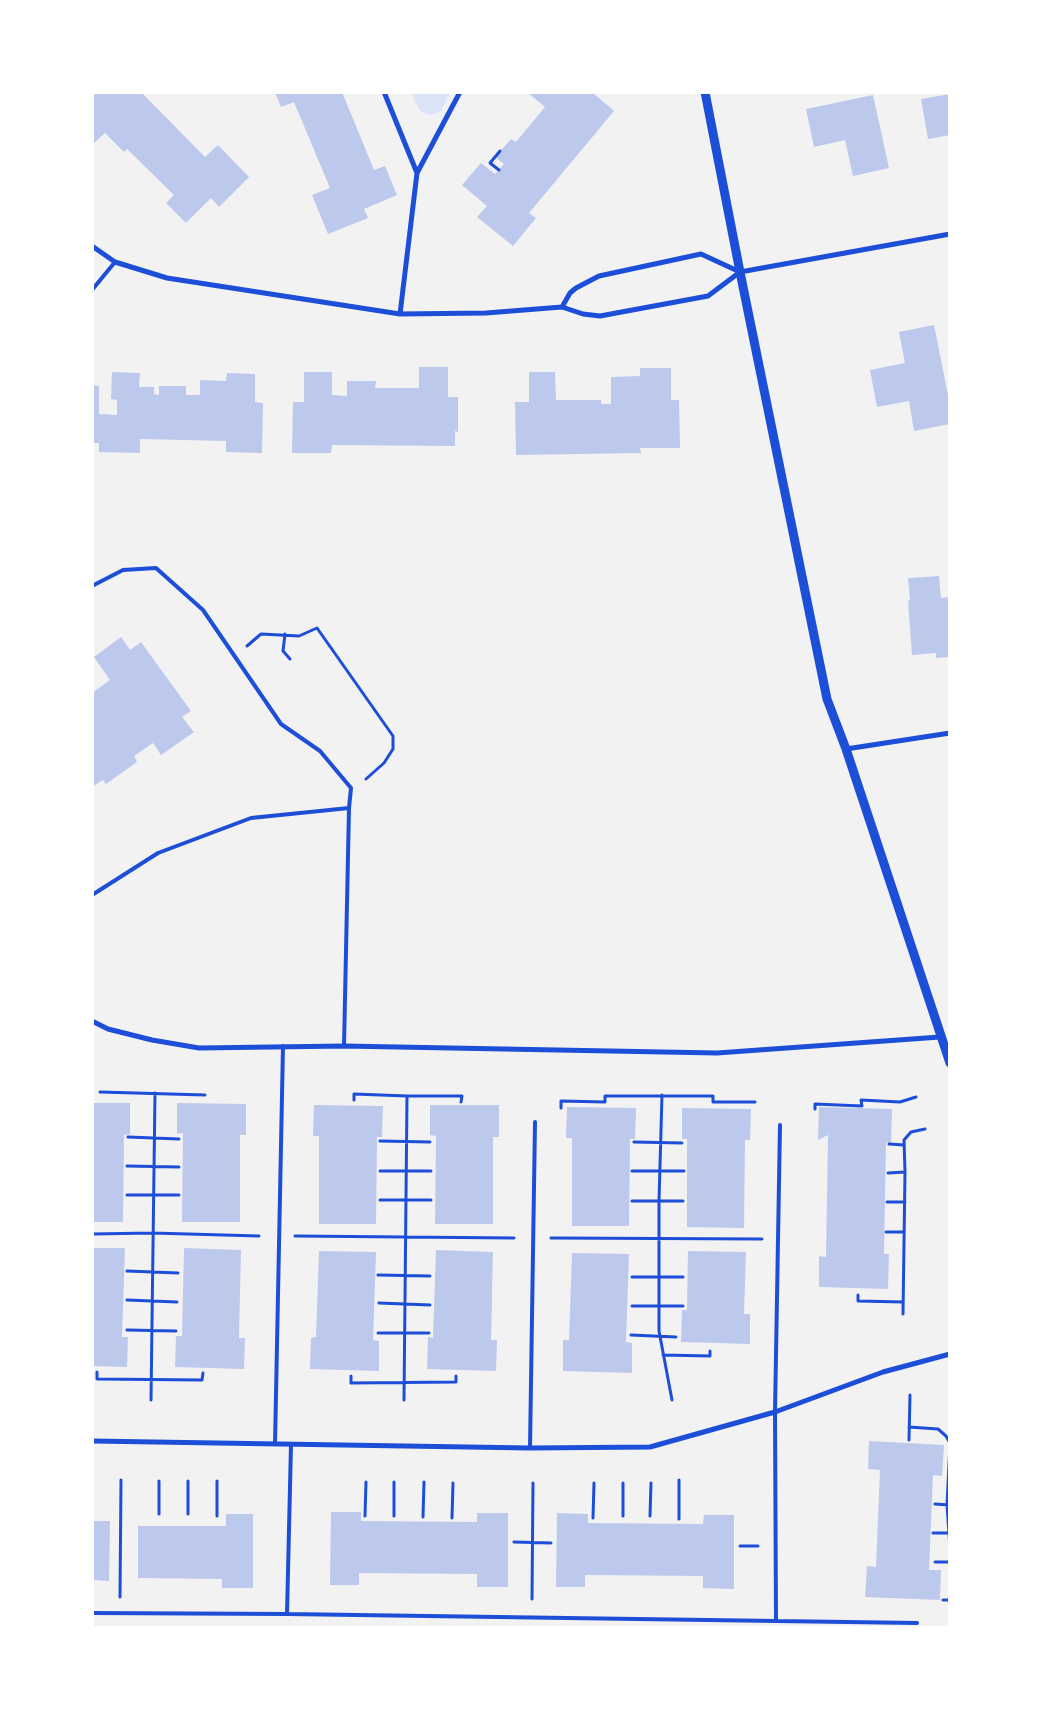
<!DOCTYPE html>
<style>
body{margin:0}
#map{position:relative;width:1042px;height:1720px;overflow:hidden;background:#f2f2f2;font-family:Commissioner,sans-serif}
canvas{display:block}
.frame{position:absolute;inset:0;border:94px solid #fff;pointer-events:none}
</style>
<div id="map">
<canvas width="1042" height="1720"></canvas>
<div class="frame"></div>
</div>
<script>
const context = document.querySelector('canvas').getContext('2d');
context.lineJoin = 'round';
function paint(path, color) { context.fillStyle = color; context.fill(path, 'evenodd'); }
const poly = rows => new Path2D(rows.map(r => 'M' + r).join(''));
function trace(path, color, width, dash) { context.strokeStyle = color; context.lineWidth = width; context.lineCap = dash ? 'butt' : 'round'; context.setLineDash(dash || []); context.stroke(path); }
paint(poly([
 [412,93,450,92,450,93,441,111,435,114,429,115,420,111,411,93]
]), '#dbe4f7');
paint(poly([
 [92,92,141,92,205,157,218,145,249,177,219,207,211,198,186,223,166,203,174,195,127,149,124,152,105,133,92,145],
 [275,92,342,92,374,170,385,166,397,195,364,209,368,218,328,234,312,195,330,188,294,102,281,107],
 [527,92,592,92,614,111,529,213,536,218,513,246,477,217,487,206,462,185,481,163,495,174,504,164,495,157,511,139,516,142,545,107],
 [950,94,950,135,928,139,921,99],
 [873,95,889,168,853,176,845,140,814,147,806,109],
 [934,325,950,405,950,424,914,431,909,401,877,407,870,370,905,363,899,332],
 [419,367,448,367,448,397,458,397,458,432,455,431,455,446,332,445,331,453,292,453,293,402,304,402,304,372,332,372,332,395,347,396,347,381,376,381,375,388,419,388],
 [640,368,671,368,671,400,679,400,680,448,640,448,641,453,516,455,515,402,529,402,529,372,555,372,556,400,601,400,601,404,611,404,611,377,640,376],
 [112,372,140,373,139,387,154,387,154,394,159,395,159,386,186,386,186,395,200,395,200,380,226,381,227,373,255,374,255,402,263,403,262,453,226,452,226,441,140,439,140,453,99,452,99,443,92,443,92,385,99,386,99,414,117,415,117,400,111,399],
 [939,576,941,598,950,597,950,657,936,658,936,653,912,655,908,601,910,600,908,578],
 [121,637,130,650,141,642,191,711,182,717,194,732,161,755,153,743,134,756,137,762,106,784,103,780,92,787,92,693,110,680,94,657],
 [92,1103,130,1103,130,1134,124,1135,123,1222,92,1222],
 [177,1103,246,1104,246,1135,240,1135,240,1222,182,1222,183,1133,177,1134],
 [314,1105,383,1106,382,1137,377,1137,376,1224,319,1224,319,1136,313,1136],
 [430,1105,499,1105,499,1137,493,1137,493,1224,435,1224,436,1136,430,1135],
 [567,1107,636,1108,635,1139,630,1139,629,1226,572,1226,572,1138,566,1138],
 [819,1107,892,1109,891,1143,886,1142,884,1254,889,1254,888,1289,819,1287,819,1256,826,1257,828,1135,818,1140],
 [682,1108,751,1109,750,1140,745,1140,744,1228,687,1227,687,1139,682,1139],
 [92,1248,125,1248,122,1337,128,1337,127,1367,92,1366],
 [184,1248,241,1250,239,1338,245,1338,244,1369,175,1367,176,1336,182,1336],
 [436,1250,493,1252,491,1340,497,1340,496,1371,427,1369,428,1337,433,1338],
 [319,1251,376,1252,373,1340,379,1341,379,1371,310,1369,311,1338,316,1337],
 [688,1251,746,1252,744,1314,750,1314,750,1344,681,1342,682,1310,687,1310],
 [572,1253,629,1254,626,1342,632,1343,632,1373,563,1371,563,1340,569,1340],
 [869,1441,944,1445,942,1476,933,1475,929,1570,941,1570,940,1600,865,1597,867,1566,876,1567,880,1470,868,1469],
 [331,1512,361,1512,361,1521,477,1522,477,1513,508,1513,508,1587,477,1587,477,1574,359,1573,359,1585,330,1585],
 [557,1513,588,1514,588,1523,703,1524,704,1515,734,1515,734,1589,703,1588,703,1576,585,1575,585,1587,556,1587],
 [226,1514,253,1514,253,1588,222,1588,222,1579,138,1578,138,1526,226,1526],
 [92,1521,110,1521,109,1581,92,1580]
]), '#bdc9ec');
trace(poly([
 [499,170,490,163,500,151],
 [285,634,283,651,290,659],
 [247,646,261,634,299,636,317,628,393,736,393,749,384,763,366,779],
 [100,1092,205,1095],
 [662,1095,659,1201,659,1331,672,1400],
 [354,1100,354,1094,407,1096,462,1096,461,1102],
 [561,1108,561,1101,605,1102,605,1096,713,1096,713,1102,755,1102],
 [815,1109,815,1104,862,1106,861,1100,900,1102,916,1097],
 [128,1137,179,1139],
 [380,1141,430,1142],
 [634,1142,682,1143],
 [889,1144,904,1145],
 [127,1166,179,1167],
 [380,1171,431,1171],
 [632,1171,684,1171],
 [888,1173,905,1172],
 [127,1195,179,1195],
 [380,1200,431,1200],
 [632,1201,683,1201],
 [887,1202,905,1202],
 [886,1232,904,1232],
 [92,1234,152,1233,259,1236],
 [295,1236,514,1238],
 [551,1238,762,1239],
 [127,1271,178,1273],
 [378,1275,430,1276],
 [632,1277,683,1277],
 [858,1295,858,1301,903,1302],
 [127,1300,177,1302],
 [379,1303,430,1305],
 [632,1306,683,1306],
 [903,1314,905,1172,904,1140,911,1132,925,1129],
 [127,1330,176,1331],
 [378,1333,429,1333],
 [631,1335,676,1337],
 [663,1355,710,1356,710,1351],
 [97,1372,97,1379,202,1380,203,1373],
 [351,1376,351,1383,456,1382,456,1376],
 [151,1400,155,1093],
 [404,1400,407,1096],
 [909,1427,938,1429,946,1436,950,1443],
 [909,1440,910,1395],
 [950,1444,947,1505,950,1548],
 [679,1480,679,1519],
 [935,1504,949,1505],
 [159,1514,159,1481],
 [188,1514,188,1481],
 [217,1516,217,1481],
 [365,1516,366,1482],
 [394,1516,394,1482],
 [623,1516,623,1483],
 [650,1516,651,1483],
 [423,1517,424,1482],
 [452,1518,453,1483],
 [593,1518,594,1483],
 [933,1533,950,1533],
 [514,1542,551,1543],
 [740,1546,758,1546],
 [935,1562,950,1562],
 [120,1597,121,1480],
 [532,1599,533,1483],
 [943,1600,950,1600]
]), '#1d4ed8', 3);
trace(poly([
 [92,290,115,262],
 [92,586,123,570,156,568,203,610,281,724,320,751,351,788,349,808,344,1046],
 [92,895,158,853,251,818,349,808],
 [275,1444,283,1046],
 [291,1445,287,1614,917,1623],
 [530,1448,535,1122],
 [92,1613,287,1614],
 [776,1621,775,1412,780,1125]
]), '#1d4ed8', 4);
trace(poly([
 [384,92,417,173],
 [92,246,115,262,167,278,400,314,486,313,562,307,583,314,600,316,708,296,740,272,950,234],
 [562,307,570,293,576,288,599,276,701,254,740,272],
 [400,314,417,173,460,92],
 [846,749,950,733],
 [92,1021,108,1029,152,1040,199,1048,344,1046,717,1053,940,1037],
 [92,1441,530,1448,650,1447,775,1412,883,1372,950,1354]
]), '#1d4ed8', 5);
trace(poly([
 [705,92,740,272,827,699,846,749,950,1063]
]), '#1d4ed8', 9);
</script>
